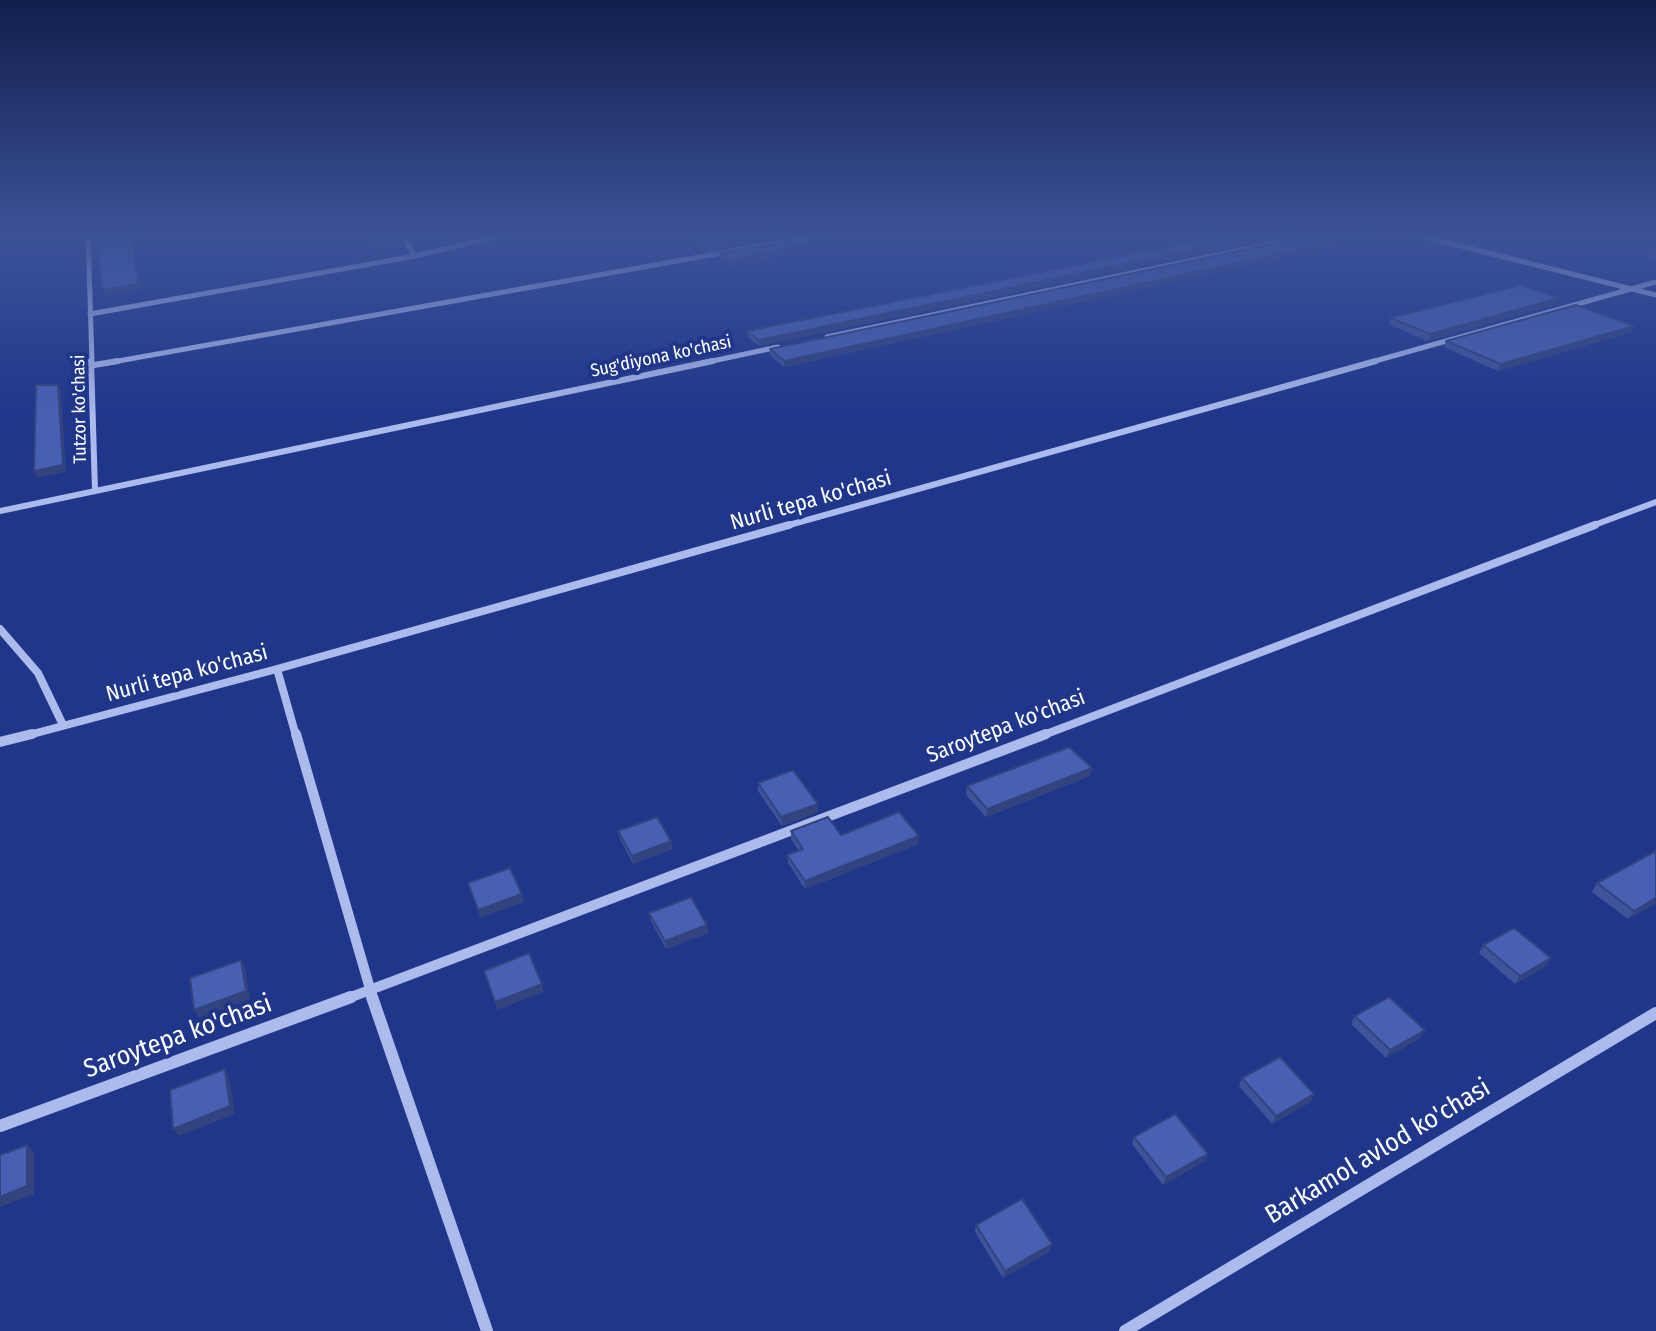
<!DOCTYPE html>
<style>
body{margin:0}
canvas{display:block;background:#1f368b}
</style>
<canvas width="1656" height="1331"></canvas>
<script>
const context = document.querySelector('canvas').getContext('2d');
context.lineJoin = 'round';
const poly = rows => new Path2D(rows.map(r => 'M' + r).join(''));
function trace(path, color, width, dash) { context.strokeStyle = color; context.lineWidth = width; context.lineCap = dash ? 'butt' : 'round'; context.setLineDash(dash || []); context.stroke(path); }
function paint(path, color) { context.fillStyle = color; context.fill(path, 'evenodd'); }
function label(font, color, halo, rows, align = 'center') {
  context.font = font + ' "Fira Sans Condensed",sans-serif'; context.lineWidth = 8; context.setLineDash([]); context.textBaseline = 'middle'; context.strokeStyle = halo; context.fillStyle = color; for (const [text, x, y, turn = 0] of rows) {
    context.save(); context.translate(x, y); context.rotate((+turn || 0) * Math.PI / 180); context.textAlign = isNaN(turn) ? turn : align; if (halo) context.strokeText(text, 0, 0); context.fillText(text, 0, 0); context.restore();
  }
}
trace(poly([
 [88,232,92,363],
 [400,232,415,256],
 [1405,232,1656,295],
 [90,314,415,256,516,232],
 [827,337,1327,232],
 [107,363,839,232],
 [703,363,778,347],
 [1368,363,1656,282]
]), '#acbbec', 5);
trace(poly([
 [91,361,95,491],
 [94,365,118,361],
 [0,511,713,361],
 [782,527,1376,361],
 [1589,527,1656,502]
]), '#acbbec', 6);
trace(poly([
 [0,629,38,673,63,725],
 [277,669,296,736],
 [25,736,277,669,789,525],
 [1041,736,1595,525]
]), '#acbbec', 8);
trace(poly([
 [296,734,373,999],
 [0,742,32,734],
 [346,999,1046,734]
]), '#acbbec', 10);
trace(poly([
 [372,997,487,1331],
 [0,1126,351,997],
 [1125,1331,1656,1013]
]), '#acbbec', 12);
paint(poly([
 [364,232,396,232,402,242,403,247,376,251],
 [684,232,777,232,777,237,708,250],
 [1241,232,1302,232,759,346,748,337,747,331],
 [1362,236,1360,241,784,367,770,355,770,349],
 [800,247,800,253,730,266,720,259,720,253],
 [1656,248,1656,260,1645,256,1647,250],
 [1559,298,1556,304,1427,341,1389,324,1391,318],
 [1634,326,1631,332,1498,371,1444,347,1446,341],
 [1090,776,986,817,966,795,967,786],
 [758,783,818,804,818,812,782,826,758,791],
 [618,831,671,841,672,849,633,864,620,839],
 [791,831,841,835,919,836,918,844,805,889,788,863,787,855,799,851,791,839],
 [1597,883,1656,903,1628,919,1592,892],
 [649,913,707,925,708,933,666,949,651,921],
 [1483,945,1551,958,1546,966,1515,984,1479,953],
 [1355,1016,1425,1030,1420,1038,1386,1058,1351,1024],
 [1242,1078,1314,1094,1310,1102,1272,1124,1239,1086],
 [1134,1137,1208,1154,1205,1161,1163,1185,1132,1144],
 [976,1225,1050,1251,1003,1278,975,1232]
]), '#3e539a');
paint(poly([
 [134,232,136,232,137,241,133,241,138,265,136,265,141,290,106,295,103,290],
 [777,232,777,237,708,250,708,244],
 [1278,232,1302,232,759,346,759,340],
 [447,233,448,239,415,245,414,240],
 [1362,236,1360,241,784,367,784,361],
 [402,242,403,247,376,251,375,246],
 [800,247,800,253,730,266,730,260],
 [1559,298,1556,304,1427,341,1430,334],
 [1634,326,1631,332,1498,371,1501,364],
 [58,385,61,391,66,472,37,478,34,471],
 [1092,768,1090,776,986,817,987,809],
 [818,804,818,812,782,826,781,817],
 [919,836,918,844,805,889,805,881],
 [671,841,672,849,633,864,632,856],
 [522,894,524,902,480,918,478,910],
 [1656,898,1656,903,1628,919,1634,911],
 [707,925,708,933,666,949,665,941],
 [1551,958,1546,966,1515,984,1520,976],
 [241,960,245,968,250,999,199,1018,194,1010],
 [542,984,544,992,497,1010,495,1002],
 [1425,1030,1420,1038,1386,1058,1390,1050],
 [225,1069,229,1077,235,1114,179,1136,173,1129],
 [1314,1094,1310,1102,1272,1124,1276,1116],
 [27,1145,34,1152,34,1194,0,1207,0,1197],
 [1208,1154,1205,1161,1163,1185,1166,1177],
 [1052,1244,1050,1251,1003,1278,1005,1271]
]), '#32437d');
const building = poly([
 [95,232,134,232,135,235,131,236,136,259,134,260,139,284,103,290,95,232],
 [366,232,396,232,402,242,375,246,366,232],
 [408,232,445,232,447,233,414,240,408,232],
 [691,232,777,232,708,244,691,232],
 [1241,232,1278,232,759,340,747,331,1241,232],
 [1330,232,1350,232,1362,236,784,361,770,349,1330,232],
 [790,241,800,247,730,260,720,253,790,241],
 [1656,248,1656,253,1647,250,1656,248],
 [1521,285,1559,298,1430,334,1391,318,1521,285],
 [1576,305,1634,326,1501,364,1446,341,1576,305],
 [36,385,58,385,63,465,34,471,36,385],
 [1069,747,1092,768,987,809,967,786,1069,747],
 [793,770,818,804,781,817,758,783,793,770],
 [899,812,919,836,805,881,787,855,803,849,791,831,828,817,841,835,899,812],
 [657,817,671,841,632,856,618,831,657,817],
 [1656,851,1656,898,1634,911,1597,883,1656,851],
 [510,868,522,894,478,910,468,883,510,868],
 [691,897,707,925,665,941,649,913,691,897],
 [1514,928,1551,958,1520,976,1483,945,1514,928],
 [529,953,542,984,495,1002,484,971,529,953],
 [241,960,246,991,194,1010,190,978,241,960],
 [1389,997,1425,1030,1390,1050,1355,1016,1389,997],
 [1280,1057,1314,1094,1276,1116,1242,1078,1280,1057],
 [225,1069,230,1106,173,1129,170,1090,225,1069],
 [1175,1114,1208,1154,1166,1177,1134,1137,1175,1114],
 [27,1145,27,1186,0,1197,0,1155,27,1145],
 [1022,1199,1052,1244,1005,1271,976,1225,1022,1199]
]);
paint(building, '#4860b3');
trace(building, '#32437d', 2);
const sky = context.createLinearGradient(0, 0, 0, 418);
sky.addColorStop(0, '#111e4c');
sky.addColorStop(0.56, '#3c5298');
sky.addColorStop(1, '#3c529800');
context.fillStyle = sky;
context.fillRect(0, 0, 1656, 418);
label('18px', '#fff', '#1f368b', [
 ["Sug'diyona ko'chasi",661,357,-12],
 ["Tutzor ko'chasi",80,409,-91]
]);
label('22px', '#fff', '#1f368b', [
 ["Nurli tepa ko'chasi",811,501,-16],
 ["Nurli tepa ko'chasi",187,674,-15],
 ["Saroytepa ko'chasi",1006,727,-21]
]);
label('26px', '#fff', '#1f368b', [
 ["Saroytepa ko'chasi",178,1037,-20],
 ["Barkamol avlod ko'chasi",1378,1152,-31]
]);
</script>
